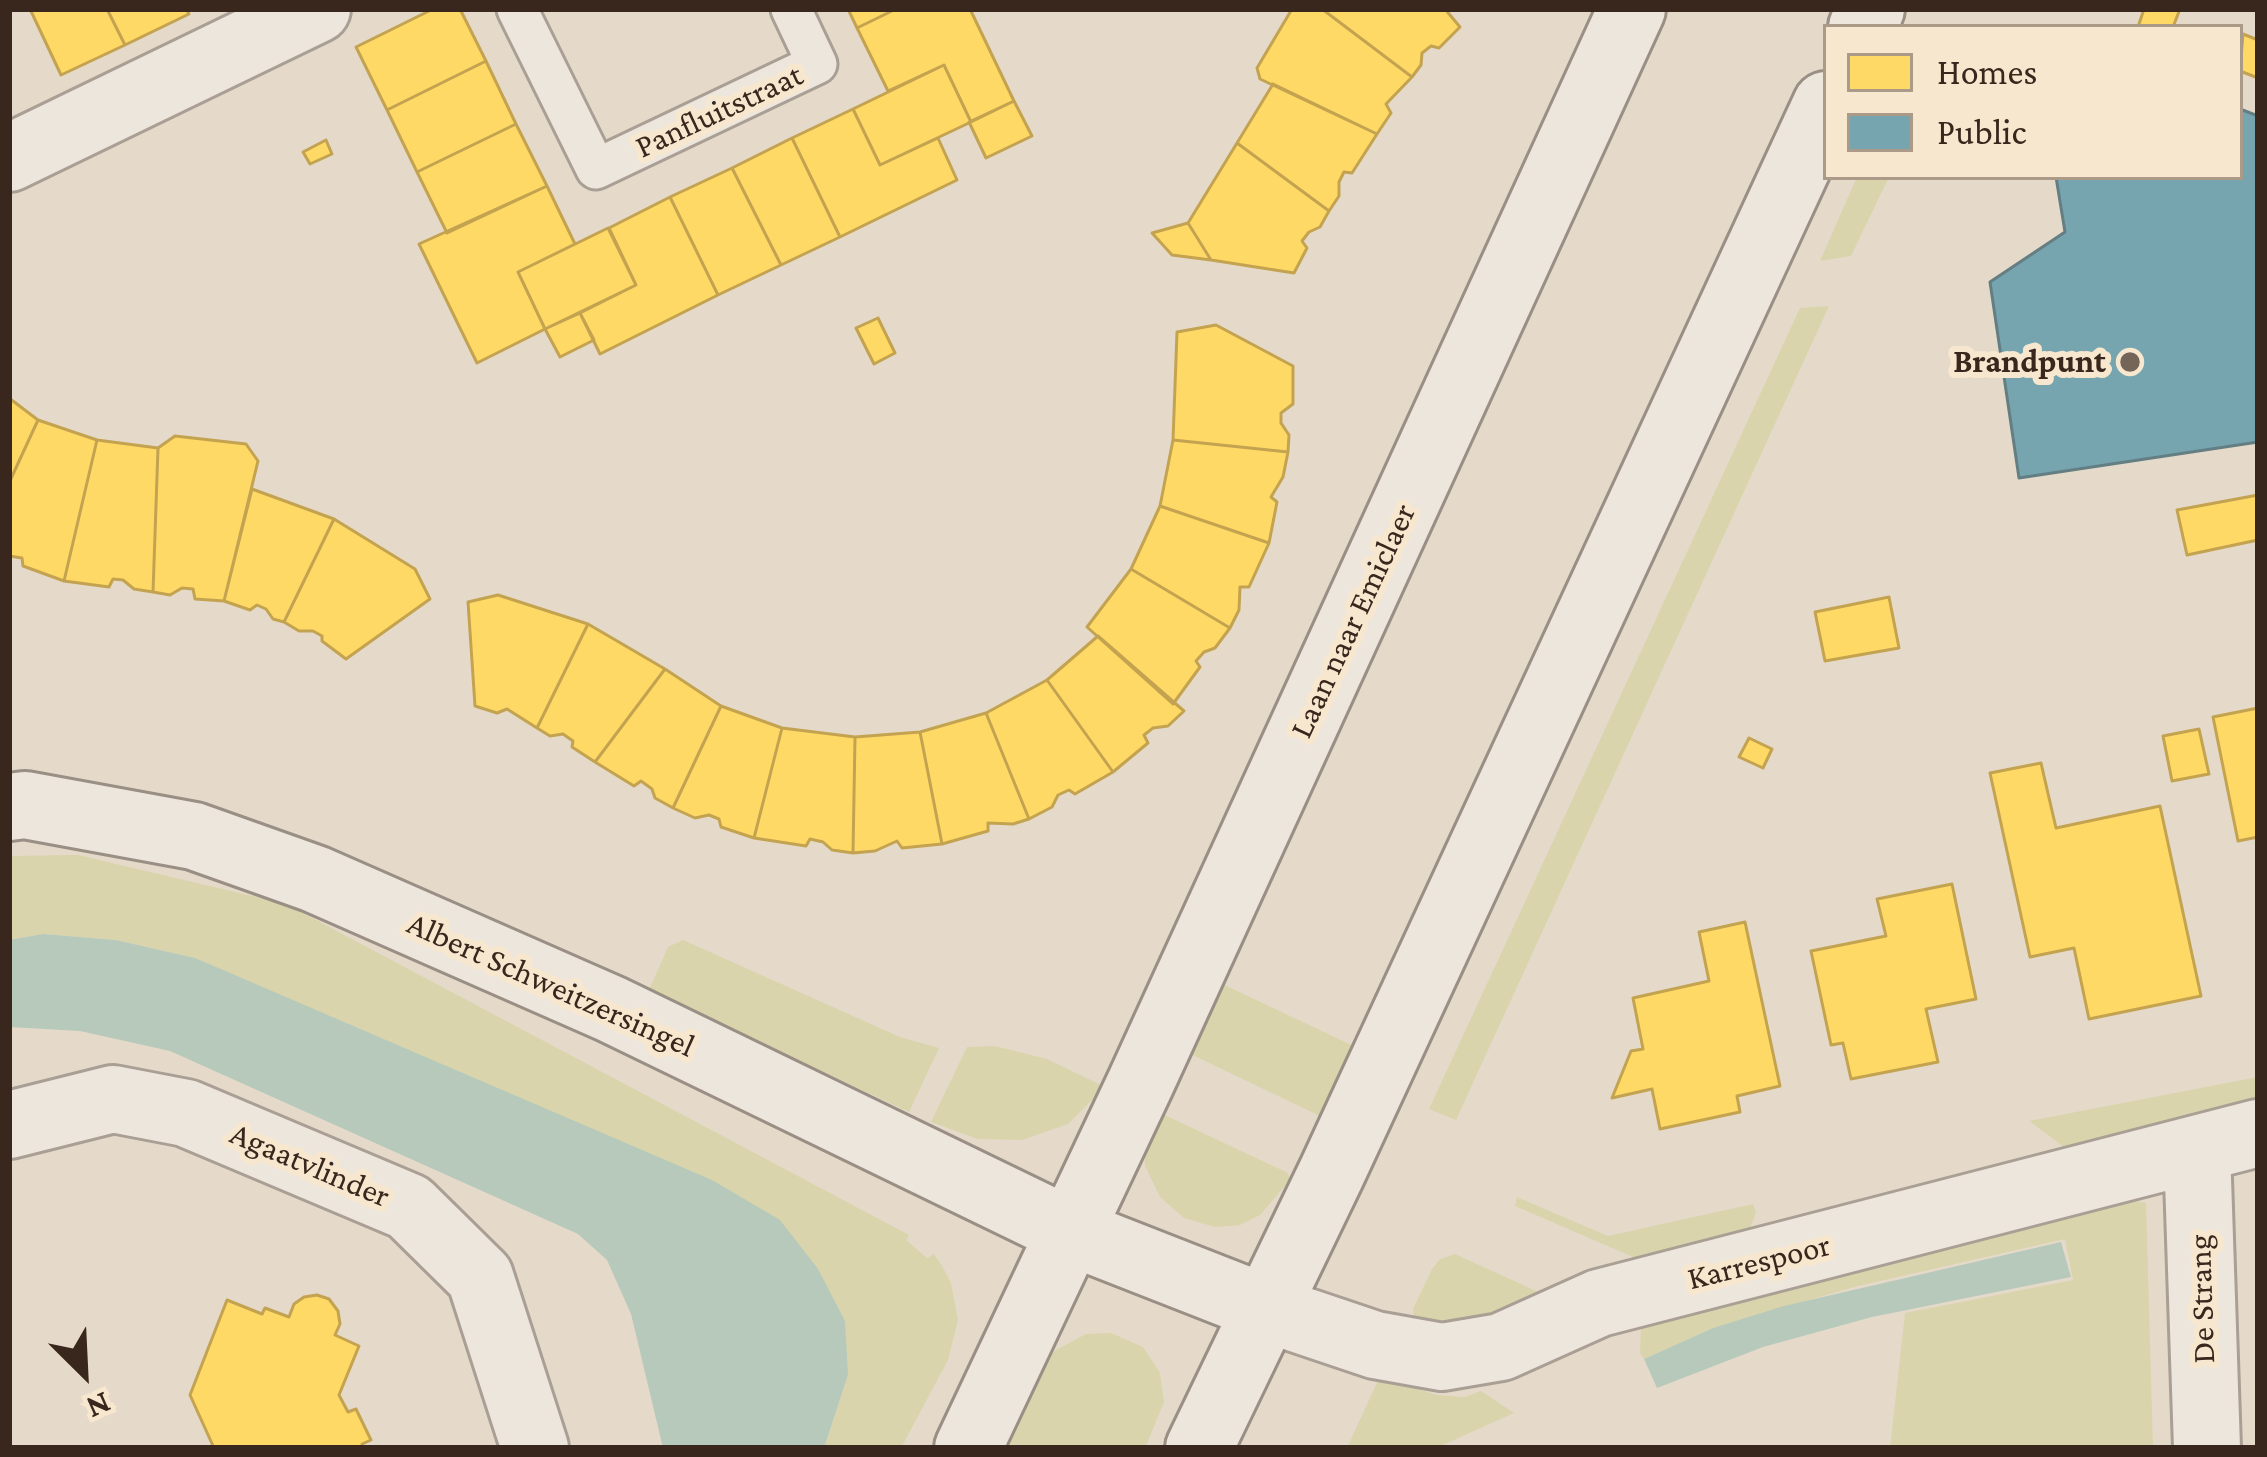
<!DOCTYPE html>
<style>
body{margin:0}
#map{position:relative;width:2267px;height:1457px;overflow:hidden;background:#e5daca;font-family:"Crimson Pro",serif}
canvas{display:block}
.frame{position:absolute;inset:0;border:12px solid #39261c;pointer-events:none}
.legend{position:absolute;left:1823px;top:24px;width:420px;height:156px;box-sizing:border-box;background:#f7e7cf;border:3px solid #ab9a87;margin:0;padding:15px 21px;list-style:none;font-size:36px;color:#39261c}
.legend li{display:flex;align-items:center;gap:24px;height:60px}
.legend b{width:60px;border:3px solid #ab9a87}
.north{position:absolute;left:24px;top:1313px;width:120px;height:120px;-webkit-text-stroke:9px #f7e7cf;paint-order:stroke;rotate:156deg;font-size:33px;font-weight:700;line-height:48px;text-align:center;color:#39261c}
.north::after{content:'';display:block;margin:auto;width:42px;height:54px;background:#39261c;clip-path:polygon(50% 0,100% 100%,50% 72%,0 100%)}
</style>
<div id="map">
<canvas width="2267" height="1457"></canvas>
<div class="frame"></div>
<ul class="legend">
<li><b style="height:33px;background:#ffd966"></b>Homes</li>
<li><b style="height:33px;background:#76a5af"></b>Public</li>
</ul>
<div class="north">N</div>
</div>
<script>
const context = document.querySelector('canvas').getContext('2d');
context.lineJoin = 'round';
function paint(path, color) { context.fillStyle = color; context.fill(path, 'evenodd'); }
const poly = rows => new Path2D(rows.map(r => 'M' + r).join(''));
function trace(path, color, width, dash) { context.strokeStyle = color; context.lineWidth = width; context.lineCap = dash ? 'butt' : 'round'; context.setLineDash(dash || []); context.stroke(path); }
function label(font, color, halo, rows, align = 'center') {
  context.font = font + ' "Crimson Pro",serif'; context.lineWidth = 12; context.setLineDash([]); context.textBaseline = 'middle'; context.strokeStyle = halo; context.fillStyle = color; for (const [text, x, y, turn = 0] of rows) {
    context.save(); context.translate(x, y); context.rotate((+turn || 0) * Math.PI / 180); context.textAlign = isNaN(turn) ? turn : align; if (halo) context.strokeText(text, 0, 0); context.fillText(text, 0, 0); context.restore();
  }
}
paint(poly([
 [1857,177,1889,177,1851,256,1820,261],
 [1829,306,1456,1120,1429,1109,1800,308],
 [78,855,286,904,909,1235,906,1240,927,1258,934,1254,942,1266,951,1283,958,1320,948,1360,901,1448,824,1448,848,1375,195,958,116,940,43,934,9,940,9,856],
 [683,940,900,1037,939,1048,909,1112,649,990,668,947],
 [1218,982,1360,1049,1322,1117,1182,1050],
 [995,1046,1047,1059,1105,1087,1068,1124,1022,1140,978,1139,931,1122,967,1047],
 [2258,1077,2258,1097,2064,1147,2029,1121],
 [1154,1110,1288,1173,1290,1180,1260,1215,1240,1225,1215,1227,1184,1218,1160,1197,1145,1166,1144,1150],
 [1517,1197,1608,1236,1753,1204,1756,1212,1748,1234,1640,1260,1515,1206],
 [2125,1200,2146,1203,2153,1448,1890,1448,1905,1313,2073,1280,2065,1239,1854,1287,1713,1328,1644,1359,1640,1353,1641,1325],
 [1455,1254,1545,1295,1491,1322,1423,1325,1414,1318,1413,1309,1432,1269,1440,1259],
 [1111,1333,1143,1347,1160,1373,1164,1402,1145,1448,1002,1448,1040,1365,1056,1350,1086,1334],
 [1380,1376,1436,1395,1465,1397,1481,1391,1514,1413,1436,1448,1347,1448]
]), '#d9d4ab');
paint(poly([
 [43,934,116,940,195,958,712,1180,780,1220,818,1269,845,1321,848,1375,824,1448,663,1448,631,1314,607,1260,578,1234,170,1051,80,1031,9,1027,9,940],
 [2061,1242,2071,1277,1872,1317,1763,1347,1657,1388,1644,1359,1713,1328,1784,1306]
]), '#b7c9bb');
const homes = poly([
 [30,9,107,9,125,45,61,75,30,9],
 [107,9,186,9,189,14,125,45,107,9],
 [433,9,460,9,486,61,387,110,356,47,433,9],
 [848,9,896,9,857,28,848,9],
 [896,9,970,9,1014,101,971,122,944,65,888,91,857,28,896,9],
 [1292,9,1322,9,1412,77,1386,104,1391,113,1377,134,1260,79,1257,68,1292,9],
 [1322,9,1445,9,1460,27,1439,48,1431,46,1422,53,1421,65,1412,77,1322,9],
 [2144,9,2180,9,2173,27,2138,27,2144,9],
 [2243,34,2258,40,2258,78,2240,71,2243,34],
 [486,61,516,124,417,172,387,110,486,61],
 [944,65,971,122,880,165,853,109,944,65],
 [1273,84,1377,134,1352,173,1344,172,1339,182,1339,196,1329,211,1237,143,1273,84],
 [1014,101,1032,136,986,158,969,122,1014,101],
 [853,109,880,165,938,138,957,180,840,237,792,138,853,109],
 [516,124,547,186,447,233,417,172,516,124],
 [792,138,840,237,781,265,732,168,792,138],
 [326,140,332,154,310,164,303,152,326,140],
 [1237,143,1329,211,1320,227,1309,232,1302,241,1307,248,1294,273,1211,260,1188,223,1237,143],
 [732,168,781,265,718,295,670,197,732,168],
 [547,186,575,244,518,272,545,329,477,363,419,244,547,186],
 [670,197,718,295,600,354,580,313,636,285,609,228,670,197],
 [1188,223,1211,260,1172,255,1152,233,1188,223],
 [608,228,636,285,545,329,518,272,608,228],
 [580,313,594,340,560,357,545,329,580,313],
 [878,318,895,353,874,364,856,328,878,318],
 [1216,325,1293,366,1293,404,1281,413,1281,423,1289,435,1288,452,1173,440,1177,332,1216,325],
 [9,398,38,420,9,483,9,398],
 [38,420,97,440,64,581,23,566,22,558,9,556,9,483,38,420],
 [175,436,246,444,258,461,224,601,195,599,193,589,182,588,170,595,153,592,158,448,175,436],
 [97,440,158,448,153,592,134,589,123,580,113,579,109,587,64,581,97,440],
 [1173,440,1288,452,1283,477,1271,497,1277,502,1269,543,1160,506,1173,440],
 [252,489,334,519,284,622,273,619,266,609,257,605,250,610,224,601,252,489],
 [2258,495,2258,540,2187,555,2177,510,2258,495],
 [1160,506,1269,543,1249,587,1240,587,1239,610,1230,628,1131,569,1160,506],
 [334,519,415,569,430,599,346,659,322,641,322,636,313,631,299,631,284,622,334,519],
 [1131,569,1230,628,1215,648,1204,652,1196,661,1200,667,1173,704,1087,627,1131,569],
 [498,595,588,624,537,728,507,709,497,713,475,706,468,602,498,595],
 [1889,597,1899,648,1825,661,1815,612,1889,597],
 [588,624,665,669,595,762,572,747,573,741,563,734,550,736,537,728,588,624],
 [1098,636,1184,711,1168,726,1153,728,1144,735,1148,743,1113,772,1047,680,1098,636],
 [665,669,721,706,673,808,655,798,652,789,641,781,634,786,595,762,665,669],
 [1047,680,1113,772,1075,794,1069,790,1058,795,1052,807,1029,819,986,713,1047,680],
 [721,706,782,728,754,838,721,827,719,819,709,815,695,818,673,808,721,706],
 [2258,708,2258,837,2238,841,2213,717,2258,708],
 [986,713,1029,819,1013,824,988,823,988,831,942,844,920,732,986,713],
 [782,728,855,737,853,853,832,850,823,842,810,839,806,846,754,838,782,728],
 [2199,729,2209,774,2172,781,2163,736,2199,729],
 [920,732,942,844,902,848,897,841,875,851,853,853,855,737,920,732],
 [1749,738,1772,749,1763,768,1739,757,1749,738],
 [2041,763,2056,828,2160,806,2201,996,2089,1019,2074,948,2030,957,1990,773,2041,763],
 [1952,884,1976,999,1926,1009,1938,1062,1851,1079,1843,1043,1831,1045,1811,951,1886,936,1877,899,1952,884],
 [1745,922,1780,1086,1737,1096,1740,1112,1660,1129,1652,1089,1612,1098,1631,1051,1643,1049,1633,998,1709,981,1699,932,1745,922],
 [317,1295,329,1299,338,1311,340,1324,335,1335,359,1346,339,1395,348,1412,356,1409,371,1440,362,1444,364,1448,214,1448,190,1395,227,1300,262,1314,265,1308,289,1317,294,1304,304,1297,317,1295]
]);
paint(homes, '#ffd966');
trace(homes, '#c4a350', 3);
const public = poly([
 [2240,109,2258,116,2258,442,2019,478,1990,282,2065,232,2056,177,2240,177,2240,109]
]);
paint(public, '#76a5af');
trace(public, '#647f83', 3);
const lane = poly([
 [517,9,596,169,817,64,791,9]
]);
const street = poly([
 [9,158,317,9],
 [9,1125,113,1099,186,1113,409,1207,480,1277,535,1448],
 [2197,1149,2207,1448],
 [1265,1308,1375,1345,1442,1357,1501,1347,1599,1303,2258,1133]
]);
const secondary = poly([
 [1862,27,1871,9],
 [9,807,25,805,194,836,315,879,611,1009,1071,1232,1265,1308],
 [968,1448,1140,1084,1632,9],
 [1199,1448,1332,1172,1826,105]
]);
trace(lane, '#aa9f94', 45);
trace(street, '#aa9f94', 72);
trace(secondary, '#9a8f84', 72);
trace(lane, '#ede6dd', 39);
trace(street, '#ede6dd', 66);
trace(secondary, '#ede6dd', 66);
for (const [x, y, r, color] of [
 [2130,362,12,"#756559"]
]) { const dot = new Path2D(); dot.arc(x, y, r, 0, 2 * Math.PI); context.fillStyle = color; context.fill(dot); trace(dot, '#f7e7cf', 4.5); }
label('33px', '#39261c', '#f7e7cf', [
 ["Panfluitstraat",719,111,-25],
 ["Laan naar Emiclaer",1353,621,-65],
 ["Albert Schweitzersingel",551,985,24],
 ["Agaatvlinder",310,1165,23],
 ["Karrespoor",1759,1262,-14],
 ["De Strang",2202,1299,-92]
]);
label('bold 33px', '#39261c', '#f7e7cf', [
 ["Brandpunt",2106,362]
], 'right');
</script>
